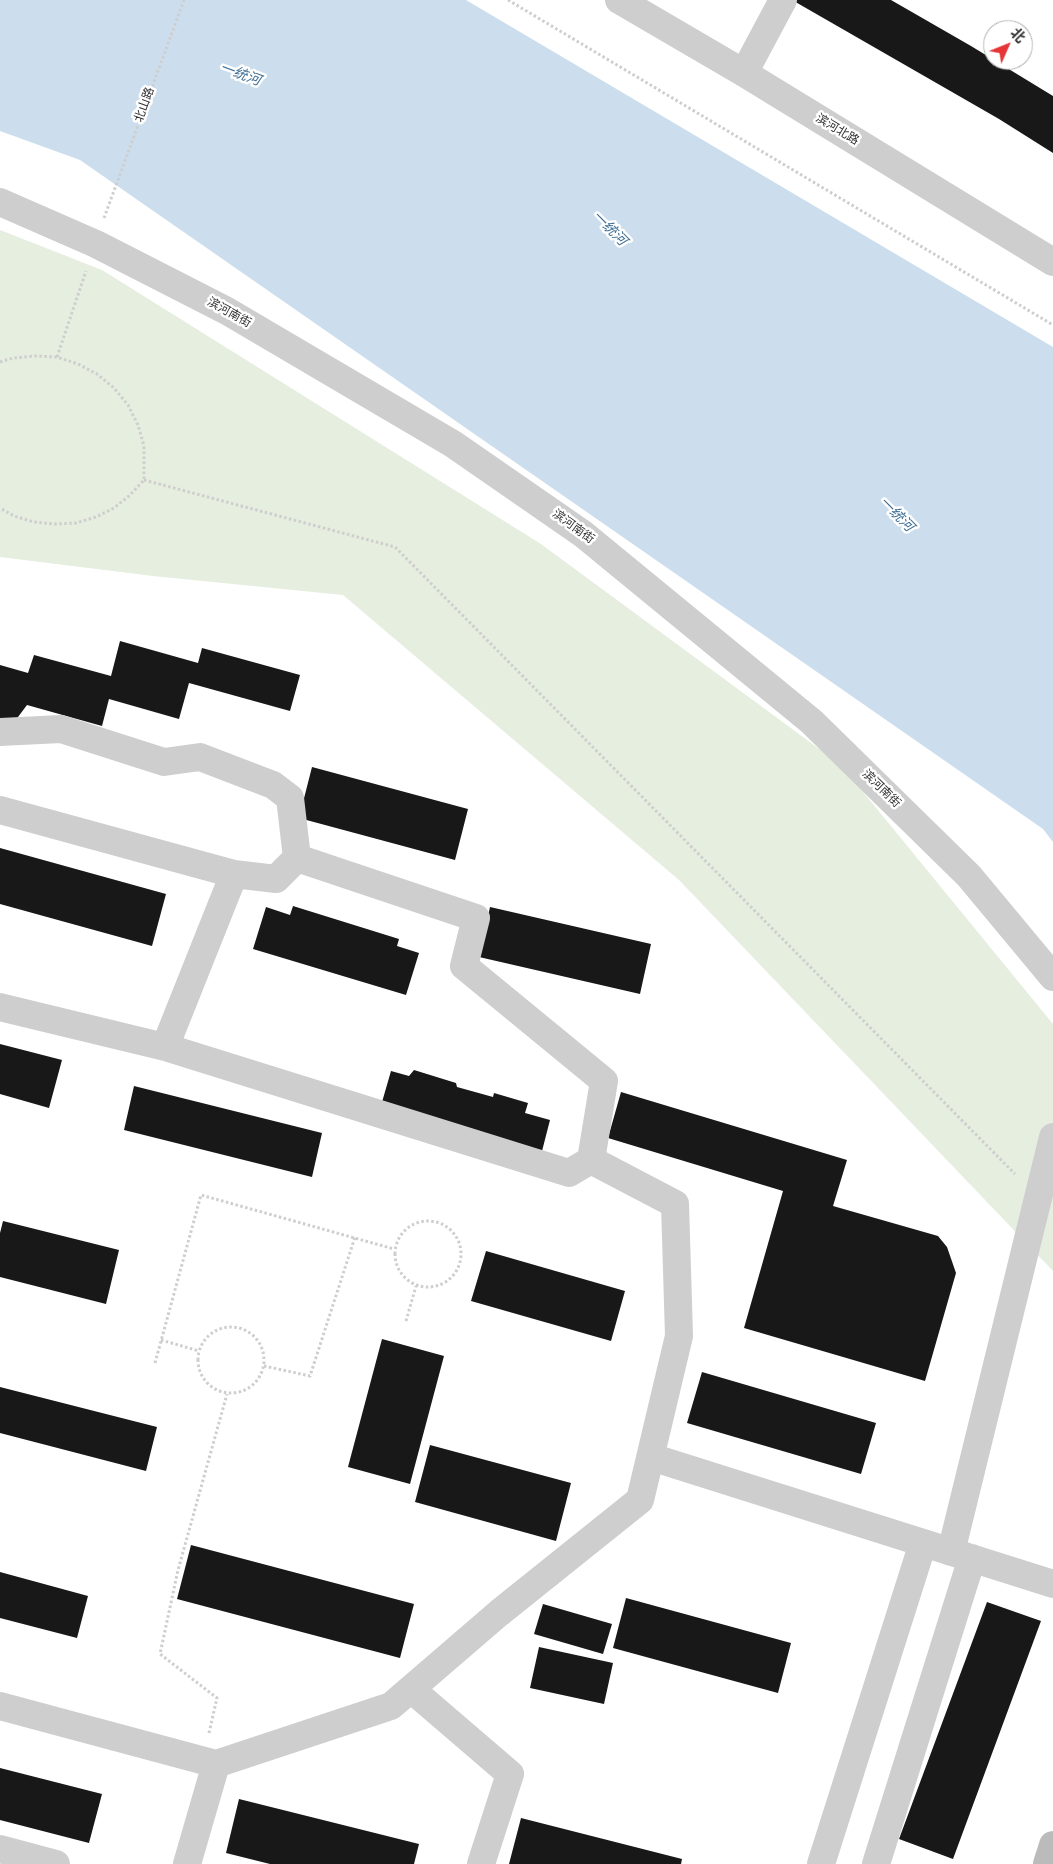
<!DOCTYPE html>
<meta charset="utf-8">
<style>
body{margin:0}
#map{position:relative;width:1053px;height:1864px;overflow:hidden;background:#fff;font-family:"Titillium Web","Noto Sans SC",sans-serif}
canvas{display:block}
.north{position:absolute;left:983px;top:20px;width:50px;height:50px;box-sizing:border-box;background:#fff;border:1px solid #adadad;border-radius:50%;rotate:46deg;font-size:14px;font-weight:700;line-height:20px;text-align:center;color:#313131}
.north::after{content:'';display:block;margin:auto;width:18px;height:22px;background:#e73437;clip-path:polygon(50% 0,100% 100%,50% 72%,0 100%)}
</style>
<div id="map">
<canvas width="1053" height="1864"></canvas>
<div class="north">北</div>
</div>
<script>
const context = document.querySelector('canvas').getContext('2d');
context.lineJoin = 'round';
function paint(path, color) { context.fillStyle = color; context.fill(path, 'evenodd'); }
const poly = rows => new Path2D(rows.map(r => 'M' + r).join(''));
function trace(path, color, width, dash) { context.strokeStyle = color; context.lineWidth = width; context.lineCap = dash ? 'butt' : 'round'; context.setLineDash(dash || []); context.stroke(path); }
function label(font, color, halo, rows, align = 'center') {
  context.font = font + ' "Titillium Web","Noto Sans SC",sans-serif'; context.lineWidth = 5; context.setLineDash([]); context.textBaseline = 'middle'; context.strokeStyle = halo; context.fillStyle = color; for (const [text, x, y, turn = 0] of rows) {
    context.save(); context.translate(x, y); context.rotate((+turn || 0) * Math.PI / 180); context.textAlign = isNaN(turn) ? turn : align; if (halo) context.strokeText(text, 0, 0); context.fillText(text, 0, 0); context.restore();
  }
}
paint(poly([
 [0,230,102,270,541,544,841,765,1053,1024,1053,1271,679,880,343,595,153,576,0,557]
]), '#e6eedf');
paint(poly([
 [0,0,466,0,1053,347,1053,842,1043,829,80,160,0,131]
]), '#ccdeed');
paint(poly([
 [792,0,891,0,971,46,1053,96,1053,153,999,119],
 [120,641,198,663,202,648,300,675,290,711,189,683,179,719,109,699,102,726,27,705,12,725,0,722,0,665,28,673,34,655,111,676],
 [312,767,468,809,455,860,299,818],
 [0,848,166,894,152,946,0,904],
 [293,906,399,939,397,946,419,953,406,995,253,949,266,907,290,915],
 [490,907,651,944,640,994,479,957],
 [0,1044,62,1060,49,1108,0,1094],
 [414,1070,456,1083,457,1087,493,1097,494,1093,528,1103,525,1113,550,1120,541,1155,380,1109,391,1071,409,1076],
 [134,1086,322,1133,312,1177,124,1130],
 [621,1092,847,1160,833,1206,938,1236,947,1247,956,1273,925,1381,744,1328,783,1191,608,1138],
 [3,1221,119,1250,106,1304,0,1277,0,1233],
 [486,1251,625,1291,611,1341,471,1301],
 [382,1339,444,1356,410,1484,348,1467],
 [702,1372,876,1423,861,1474,687,1423],
 [0,1387,157,1427,146,1471,0,1433],
 [430,1445,571,1483,556,1541,415,1502],
 [191,1545,414,1604,400,1658,177,1599],
 [0,1572,88,1596,77,1638,0,1618],
 [626,1598,791,1643,778,1693,613,1648],
 [987,1602,1041,1621,953,1859,899,1839],
 [543,1604,612,1624,603,1654,534,1634],
 [539,1647,613,1663,604,1704,530,1688],
 [0,1768,102,1794,89,1843,0,1820],
 [239,1799,419,1844,414,1864,270,1864,226,1853],
 [521,1818,682,1859,681,1864,509,1864]
]), '#181818');
trace(poly([
 [508,0,1053,325],
 [104,218,184,0],
 [57,357,86,271],
 [0,362,13,358,35,356,57,357,78,364,97,374,114,388,128,405,138,425,144,446,144,480,130,495,114,508,96,517,76,523,55,524,34,522,14,516,0,508],
 [144,480,395,547,1015,1174],
 '395 1254a33 33 0 1 1 66 0a33 33 0 1 1-66 0Z',
 [406,1321,416,1286],
 '198 1360a33 33 0 1 1 66 0a33 33 0 1 1-66 0Z',
 [161,1340,199,1351],
 [155,1363,201,1195,394,1249],
 [264,1366,310,1376,355,1237],
 [209,1733,217,1698,160,1654,178,1570,227,1394]
]), '#cecece', 3, [2.5, 2.5]);
trace(poly([
 [619,0,744,73,1053,262],
 [744,73,783,0],
 [0,202,96,244,227,311,453,444,583,534,812,722,969,876,1053,977],
 [0,732,61,729,164,762,200,757,273,785,290,798,297,858,276,879,234,874,165,1047],
 [0,810,234,874],
 [0,1007,165,1047,569,1173,591,1160],
 [651,1457,1053,1584],
 [951,1552,1053,1137],
 [411,1689,510,1774,481,1864],
 [0,1706,216,1764],
 [0,1849,56,1864],
 [187,1864,216,1764,391,1706,499,1613,640,1500,679,1336,675,1204,591,1160,604,1081,464,966,476,918,297,858],
 [821,1864,923,1543],
 [876,1864,972,1558]
]), '#cecece', 28);
trace(poly([
 [1047,1864,1053,1845]
]), '#bbb', 28);
label('12px', '#313131', '#fff', [
 ["北山路",145,105,-70],
 ["滨河北路",837,130,31],
 ["滨河南街",229,313,29],
 ["滨河南街",573,527,36],
 ["滨河南街",881,789,44]
]);
label('italic 14px', '#3d6e95', '#fff', [
 ["一统河",240,75,20],
 ["一统河",609,229,45],
 ["一统河",896,515,45]
]);
</script>
